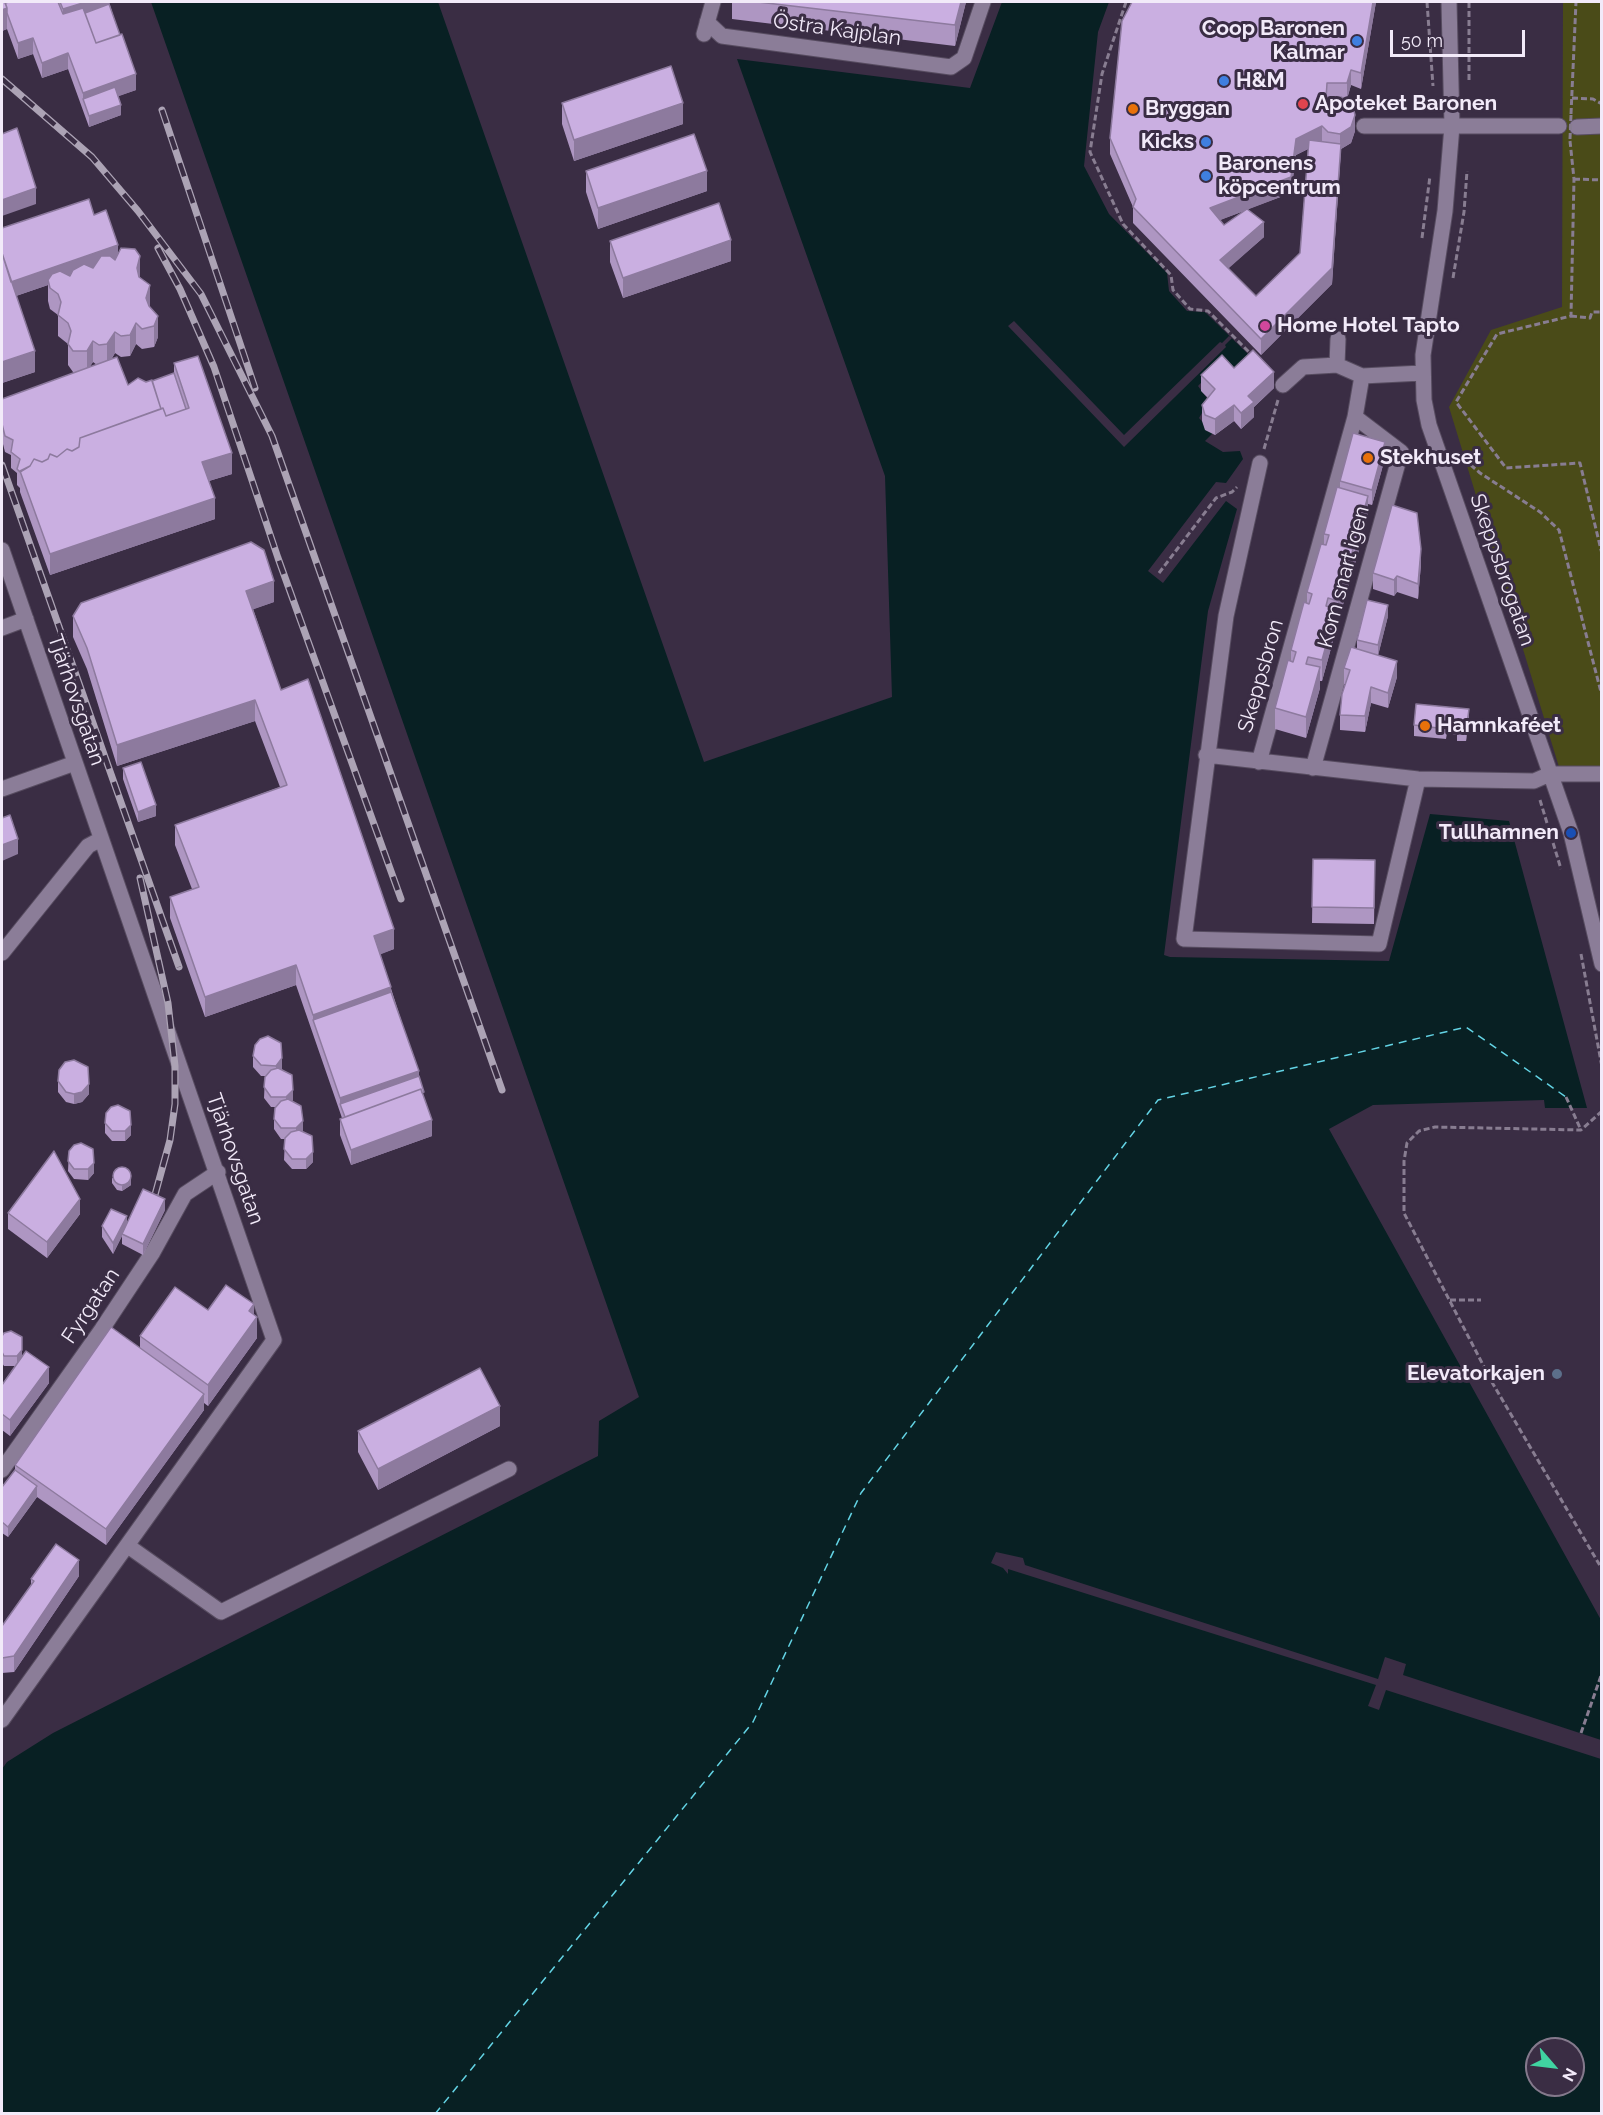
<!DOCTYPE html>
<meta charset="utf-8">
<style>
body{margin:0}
#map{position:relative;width:1603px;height:2115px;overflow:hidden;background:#3a2d44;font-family:Raleway,sans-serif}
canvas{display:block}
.frame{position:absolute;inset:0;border:3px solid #f2eaf9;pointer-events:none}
.north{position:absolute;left:1525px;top:2037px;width:60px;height:60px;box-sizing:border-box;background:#3a2d44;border:2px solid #84798c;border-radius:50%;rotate:118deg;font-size:16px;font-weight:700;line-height:24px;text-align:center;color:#f2eaf9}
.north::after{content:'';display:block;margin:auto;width:21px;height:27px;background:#40d4a1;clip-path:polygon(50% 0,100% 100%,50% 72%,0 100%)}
.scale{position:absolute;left:1390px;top:30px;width:135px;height:27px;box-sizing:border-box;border:3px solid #f2eaf9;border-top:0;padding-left:8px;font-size:18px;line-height:21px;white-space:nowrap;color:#f2eaf9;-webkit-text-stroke:4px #3a2d44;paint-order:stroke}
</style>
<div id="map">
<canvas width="1603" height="2115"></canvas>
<div class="frame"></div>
<div class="north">N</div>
<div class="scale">50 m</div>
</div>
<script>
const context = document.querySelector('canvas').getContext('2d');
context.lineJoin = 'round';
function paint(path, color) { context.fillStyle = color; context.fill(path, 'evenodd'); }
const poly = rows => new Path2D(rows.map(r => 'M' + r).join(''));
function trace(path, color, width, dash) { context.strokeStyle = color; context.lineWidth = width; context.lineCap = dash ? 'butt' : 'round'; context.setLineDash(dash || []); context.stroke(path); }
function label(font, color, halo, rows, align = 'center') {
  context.font = font + ' Raleway,sans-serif'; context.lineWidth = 6; context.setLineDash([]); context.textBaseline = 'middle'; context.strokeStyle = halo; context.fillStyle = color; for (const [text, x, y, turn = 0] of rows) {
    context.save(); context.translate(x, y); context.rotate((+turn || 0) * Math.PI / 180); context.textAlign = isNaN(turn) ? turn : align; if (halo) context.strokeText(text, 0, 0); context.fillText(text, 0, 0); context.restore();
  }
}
paint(poly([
 [1563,2,1601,2,1601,768,1559,767,1449,407,1491,330,1562,307]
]), '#4a4b18');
paint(poly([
 [151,2,438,2,704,762,892,697,885,476,737,59,970,88,1002,2,1109,2,1098,32,1084,166,1109,214,1167,273,1169,291,1187,311,1205,312,1253,359,1231,378,1218,365,1198,386,1209,401,1199,418,1213,433,1205,441,1223,452,1240,451,1243,459,1226,483,1216,482,1148,571,1163,583,1226,501,1237,509,1208,611,1164,955,1170,957,1389,961,1430,814,1509,821,1587,1108,1545,1108,1544,1100,1373,1105,1329,1129,1601,1620,1601,2113,2,2114,2,1769,7,1762,53,1733,598,1456,599,1421,639,1397],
 [1537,2049,1573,2049,1573,2085,1537,2085]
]), '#082023');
paint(poly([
 [1014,321,1124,435,1220,342,1222,343,1229,336,1232,338,1225,345,1226,347,1124,447,1008,326],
 [996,1552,1023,1558,1025,1565,1378,1679,1385,1657,1406,1664,1403,1675,1601,1740,1601,1759,1386,1690,1379,1710,1368,1706,1376,1685,1008,1569,1008,1574,1003,1568,991,1563]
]), '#3a2d44');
trace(poly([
 [435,2114,753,1722,861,1493,1158,1100,1466,1027,1566,1097]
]), '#63d3e4', 1.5, [8, 6]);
const minor = poly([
 [1449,2,1452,126,1445,211,1423,355,1424,400,1429,425,1571,833,1602,964],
 [707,22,722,36,951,67,964,58,983,2],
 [704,34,713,2],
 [1364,126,1559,126],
 [1577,127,1602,126],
 [1337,365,1338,339],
 [1283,385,1303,367,1337,365,1362,376,1422,373],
 [1260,463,1226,616,1184,939,1379,944,1418,779],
 [2,550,274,1340,2,1720],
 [2,628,26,619],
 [1206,755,1418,779,1534,781,1550,774,1602,774],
 [1259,762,1355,417,1362,376],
 [1313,768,1401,452,1355,417],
 [2,789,75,763],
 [2,953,88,846,101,839],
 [2,1470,102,1329,153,1252,185,1194,218,1172],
 [128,1546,221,1612,509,1469]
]);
trace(minor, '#574c60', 17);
trace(poly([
 [1126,2,1102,74,1090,152,1123,224,1171,275,1173,290,1190,309,1208,311,1251,354],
 [1427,2,1433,86],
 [1469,2,1469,81],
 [1572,98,1593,99,1602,104],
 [1571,114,1576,2],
 [1570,141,1574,179,1571,316,1497,334,1456,402,1506,468,1580,463,1602,554],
 [1574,179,1602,180],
 [1422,238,1430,176],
 [1453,278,1464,212,1467,171],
 [1571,316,1590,318,1592,312,1602,312],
 [1264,449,1278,400],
 [1457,453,1480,473,1540,512,1559,530,1602,696],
 [1159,573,1216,498,1232,492,1237,487],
 [1540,800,1561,869],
 [1581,954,1602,1067],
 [1566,1097,1581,1130],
 [1602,1111,1581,1130,1435,1127,1419,1131,1407,1143,1404,1161,1404,1213,1493,1384,1602,1569],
 [1450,1300,1481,1300],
 [1581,1733,1602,1673]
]), '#887d91', 3, [6, 3]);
trace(minor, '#8b7d98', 15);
const rail = poly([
 [2,79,92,157,138,211,201,294,272,436,502,1090],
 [162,110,255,388],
 [158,248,180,289,214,367,278,558,401,899],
 [2,465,179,967],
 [140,878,168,1003,175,1066,175,1104,170,1140,153,1202]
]);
trace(rail, '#aca3b5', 7);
trace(rail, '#3a2d44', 4.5, [14]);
trace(poly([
 [1570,139,1571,115]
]), '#887d91', 3, [6, 3]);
paint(poly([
 [2,2,109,2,136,90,118,96,121,115,89,127,68,69,42,78,33,54,18,59,7,29,2,31],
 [732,2,966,2,955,46,732,19],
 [1132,2,1376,2,1361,89,1351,85,1347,99,1345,99,1355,131,1351,143,1341,149,1332,284,1261,355,1133,223,1133,207,1110,154,1110,138],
 [1308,149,1300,253,1256,296,1228,268,1264,237,1248,209,1291,193,1296,155],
 [1244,211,1224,225,1220,220,1225,218],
 [562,103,683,124,574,161,562,124],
 [586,171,707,191,598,229,586,192],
 [94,215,118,255,140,277,158,337,154,347,142,349,136,344,130,356,121,357,115,353,111,360,128,385,152,381,174,373,174,363,232,474,209,481,215,519,50,575,20,492,20,488,17,485,17,473,11,468,11,455,5,452,2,440,2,399,76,372,73,372,68,365,68,344,58,336,58,315,50,309,48,301,48,285,16,296,35,372,2,383,2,228],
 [93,362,97,365,89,367],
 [610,241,731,261,623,298,610,262],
 [1234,368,1274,388,1254,407,1254,417,1241,429,1234,421,1215,435,1205,430,1202,421,1202,405,1208,398,1201,391,1201,375],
 [1385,458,1372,505,1368,504,1368,517,1355,564,1353,563,1353,570,1338,622,1336,621,1336,630,1322,681,1320,681,1320,688,1306,738,1275,729,1275,708,1291,661,1291,650,1307,603,1307,592,1324,545,1324,534,1340,488,1340,481],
 [1421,564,1418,599,1397,592,1394,596,1373,589,1373,573],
 [274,602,253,609,281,690,394,949,380,954,419,1076,432,1136,351,1165,340,1135,340,1119,342,1118,296,985,205,1017,170,918,170,897,192,889,175,845,175,825,280,787,255,721,117,766,87,669,73,637,73,616],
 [1388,616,1378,655,1397,677,1388,708,1371,703,1365,732,1340,730,1340,715,1345,684,1344,684,1344,668,1357,648,1357,640],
 [1469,720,1466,741,1457,741,1457,735,1447,733,1446,739,1414,736,1414,725],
 [123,768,156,816,138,822,123,779],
 [1313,859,1375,860,1374,924,1312,923],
 [253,1056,282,1069,293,1100,292,1101,313,1162,306,1169,292,1169,284,1160,285,1139,281,1139,274,1129,274,1119,276,1107,271,1107,264,1098,265,1076,261,1076,253,1067],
 [58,1081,89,1094,82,1102,74,1104,66,1102,58,1092],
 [130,1111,131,1135,125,1141,112,1141,105,1133,105,1123],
 [69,1151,94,1173,88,1180,74,1179,68,1171],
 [112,1178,131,1185,122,1191,117,1190,112,1183],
 [165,1210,143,1255,122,1244,122,1236,113,1254,102,1237,102,1226,127,1224],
 [8,1213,80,1214,47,1258,8,1229],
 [208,1310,254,1315,257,1338,208,1406,204,1403,204,1410,106,1545,37,1497,8,1537,2,1533,2,1487,15,1470,15,1465,140,1348,140,1336],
 [2,1336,49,1383,10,1436,2,1430,2,1385,15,1366,4,1366,2,1363],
 [500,1426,378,1490,358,1452,358,1431],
 [79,1576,14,1672,2,1673,2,1626,31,1585,31,1579]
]), '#ae96c2');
paint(poly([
 [4,2,53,2,7,13,7,29,2,31,2,10],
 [86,2,109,2,109,14,63,30,63,9],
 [961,2,966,2,955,46,955,25],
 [1373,2,1376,2,1361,89,1361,73],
 [33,38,33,54,18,59,18,43],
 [68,53,68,69,42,78,42,63],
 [1351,70,1351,85,1347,99,1347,83],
 [136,74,136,90,86,108,83,99,83,109,83,93],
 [683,103,683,124,574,161,574,140],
 [121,105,121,115,89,127,89,116],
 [1355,115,1355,131,1351,143,1341,149,1332,284,1261,355,1261,339,1332,268,1340,149,1340,134],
 [1322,126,1322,142,1296,155,1291,193,1210,224,1210,208,1296,139],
 [707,171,707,191,598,229,598,208],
 [36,188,36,204,2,216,2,200],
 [1264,222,1264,237,1220,276,1220,260],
 [731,240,731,261,623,298,623,278],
 [118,245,118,261,49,284,48,280,48,285,10,298,10,282],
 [140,256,140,276,137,289,137,268],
 [150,285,150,306,146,318,146,298],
 [158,316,158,337,154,347,154,326],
 [136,323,136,344,130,356,130,335],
 [115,332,115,353,107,365,107,344],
 [93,341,93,362,87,372,87,351],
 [35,351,35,372,2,383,2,362],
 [1274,372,1274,388,1254,407,1254,417,1241,429,1241,413,1248,396],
 [1234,405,1234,421,1215,435,1215,419],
 [1385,442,1385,458,1372,505,1372,490],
 [232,453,232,474,202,483,202,462],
 [1368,496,1368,517,1355,564,1355,543],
 [215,498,215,519,50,575,50,554],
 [1353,549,1353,570,1338,622,1338,601],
 [1421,549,1421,564,1418,599,1418,584],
 [1397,576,1397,592,1394,596,1394,580],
 [274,581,274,602,246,612,246,591],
 [1388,605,1388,616,1378,656,1378,645],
 [1336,609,1336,630,1322,681,1322,660],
 [1397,661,1397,677,1388,708,1388,693],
 [1320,667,1320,688,1306,738,1306,717],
 [1371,687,1371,703,1365,732,1365,716],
 [255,700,255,721,117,766,117,745],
 [1469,709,1469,720,1466,741,1466,731],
 [156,805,156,816,138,822,138,812],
 [18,839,18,854,2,861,2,845],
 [394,929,394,949,374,957,374,936],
 [296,965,296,985,205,1017,205,997],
 [391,987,391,1008,313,1020,313,1015],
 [282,1058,282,1069,276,1076,276,1066],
 [419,1071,419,1087,340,1104,340,1098],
 [89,1084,89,1094,82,1102,74,1104,74,1094],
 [293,1090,293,1100,286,1107,286,1097],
 [432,1120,432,1136,351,1165,351,1150],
 [303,1121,303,1132,296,1139,296,1128],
 [131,1125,131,1135,125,1141,125,1131],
 [313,1152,313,1162,306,1169,306,1159],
 [94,1163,94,1173,88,1180,88,1169],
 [131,1173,131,1185,122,1191,122,1186],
 [80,1199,80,1214,47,1258,47,1242],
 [165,1199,165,1210,143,1255,143,1244],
 [127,1216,127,1226,122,1234,122,1236,113,1254,113,1243],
 [254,1304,254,1321,257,1317,257,1338,208,1406,208,1385,249,1311],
 [22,1350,22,1360,17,1366,17,1356],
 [49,1367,49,1383,10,1436,10,1420],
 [204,1394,204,1410,106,1545,106,1529],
 [500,1406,500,1426,378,1490,378,1469],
 [37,1486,37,1497,8,1537,8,1527],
 [79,1560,79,1576,14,1672,14,1656]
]), '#8d7a9e');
const building = poly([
 [2,2,5,2,7,8,2,10,2,2],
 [9,2,58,2,63,14,83,8,96,43,122,34,136,74,83,93,68,53,42,63,33,38,18,43,7,13,7,8,5,3,9,2],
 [60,2,86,2,63,9,60,2],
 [758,2,961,2,955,25,758,2],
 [1132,2,1373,2,1361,73,1351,70,1347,83,1327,83,1326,99,1341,97,1352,103,1355,115,1351,127,1340,134,1328,132,1322,126,1296,139,1291,177,1210,208,1224,225,1247,209,1264,222,1220,260,1256,296,1300,253,1309,140,1341,144,1332,268,1261,339,1133,207,1136,199,1110,138,1122,21,1132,2],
 [109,4,120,35,96,43,85,13,109,4],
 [671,66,683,103,574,140,562,103,671,66],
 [115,87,121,105,89,116,83,99,115,87],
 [17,128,36,188,2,200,2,134,17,128],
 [694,134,707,171,598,208,586,171,694,134],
 [89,199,94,215,106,210,118,245,11,282,2,253,2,228,89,199],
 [719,203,731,240,623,278,610,241,719,203],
 [121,248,135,249,140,256,137,268,139,277,150,285,146,298,149,306,158,316,154,326,142,329,136,323,130,335,121,336,115,332,107,344,99,345,93,341,87,351,73,351,68,344,71,331,68,323,58,315,61,302,58,294,50,288,48,280,52,274,60,271,70,276,73,270,84,264,93,268,101,256,110,256,115,260,121,248],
 [2,253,35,351,2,362,2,253],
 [1253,350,1274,372,1248,396,1254,402,1241,413,1234,405,1215,419,1205,415,1202,405,1215,389,1201,375,1222,355,1234,368,1253,350],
 [198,356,232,453,202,462,215,498,50,554,20,471,30,466,34,459,42,462,48,459,50,454,57,457,67,449,72,451,79,447,80,438,163,408,166,416,189,408,174,363,198,356],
 [117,357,128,385,138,378,146,382,152,380,161,409,80,438,79,447,72,451,67,449,57,457,50,454,48,459,42,462,34,459,30,466,20,472,17,469,20,459,11,452,13,440,5,436,2,424,2,399,117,357],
 [174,373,186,409,166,416,163,408,161,409,152,381,174,373],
 [1353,433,1385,442,1372,490,1340,481,1353,433],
 [1337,487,1368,496,1355,543,1343,540,1341,546,1353,549,1338,601,1328,598,1326,606,1336,609,1322,660,1308,657,1306,664,1320,667,1306,717,1275,708,1288,660,1293,662,1296,652,1291,650,1304,602,1309,604,1312,594,1307,592,1321,544,1326,545,1329,535,1324,534,1337,487],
 [1392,505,1417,513,1421,549,1418,584,1397,576,1394,580,1373,573,1392,505],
 [251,542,264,550,274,581,246,591,281,690,308,679,394,929,374,936,391,987,313,1015,296,965,205,997,170,897,199,887,175,825,287,785,255,700,117,745,87,648,73,616,81,603,251,542],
 [1367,600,1388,605,1378,645,1357,640,1367,600],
 [1351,647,1397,661,1388,693,1371,687,1365,716,1340,715,1342,694,1350,670,1344,668,1351,647],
 [1416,704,1469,709,1466,731,1457,730,1458,724,1447,723,1446,729,1414,725,1416,704],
 [141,762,156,805,138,812,123,768,141,762],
 [10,815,18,839,2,845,2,818,10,815],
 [1313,859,1375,860,1374,908,1312,907,1313,859],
 [391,992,419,1071,340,1098,313,1020,391,992],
 [268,1036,281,1043,282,1058,276,1066,261,1065,253,1056,255,1045,260,1039,268,1036],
 [74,1060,88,1067,89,1084,82,1092,74,1094,66,1092,58,1081,59,1070,65,1062,74,1060],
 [278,1068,292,1075,293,1090,286,1097,271,1097,264,1087,265,1077,271,1070,278,1068],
 [419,1076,424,1092,422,1093,421,1089,345,1117,340,1104,419,1076],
 [421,1089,432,1120,351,1150,340,1119,421,1089],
 [288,1099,301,1106,303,1121,296,1128,281,1128,274,1119,275,1108,281,1101,288,1099],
 [118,1105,130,1111,131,1125,125,1131,112,1131,105,1123,106,1113,111,1107,118,1105],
 [299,1130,312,1136,313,1152,306,1159,292,1159,284,1149,285,1138,291,1132,299,1130],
 [81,1143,93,1149,94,1163,88,1169,74,1169,68,1161,69,1151,74,1145,81,1143],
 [54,1151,80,1199,47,1242,8,1213,54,1151],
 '113 1176a9 9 0 1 1 18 0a9 9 0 1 1-18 0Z',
 [143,1189,165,1199,143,1244,122,1234,143,1189],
 [111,1209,127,1216,113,1243,102,1226,111,1209],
 [226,1285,254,1304,249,1311,257,1317,208,1385,140,1336,175,1287,208,1310,226,1285],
 [111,1327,204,1394,106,1529,15,1465,111,1327],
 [11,1331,22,1337,22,1350,17,1356,4,1356,2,1352,2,1336,4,1333,11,1331],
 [26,1351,49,1367,10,1420,2,1414,2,1385,26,1351],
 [480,1368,500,1406,378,1469,358,1431,480,1368],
 [15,1470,37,1486,8,1527,2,1522,2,1487,15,1470],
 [56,1544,79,1560,14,1656,2,1658,2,1626,34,1581,31,1579,56,1544]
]);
paint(building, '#caafe1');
trace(building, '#8d7a9e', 1.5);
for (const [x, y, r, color] of [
 [1357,41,6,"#3f7fe0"],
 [1224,81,6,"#3f7fe0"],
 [1303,104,6,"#e0444e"],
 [1133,109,6,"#e8710a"],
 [1206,142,6,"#3f7fe0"],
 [1206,176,6,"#3f7fe0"],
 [1265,326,6,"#d1479c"],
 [1368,458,6,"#e8710a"],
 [1425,726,6,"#e8710a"],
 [1571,833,6,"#1a4fb4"],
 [1557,1374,6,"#5c6f8a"]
]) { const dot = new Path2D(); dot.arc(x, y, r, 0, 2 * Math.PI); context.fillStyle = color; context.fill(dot); trace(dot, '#3a2d44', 2); }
label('bold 21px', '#f2eaf9', '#3a2d44', [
 ["Coop Baronen",1345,29,"right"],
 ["Kalmar",1345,53,"right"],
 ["H&M",1236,81],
 ["Apoteket Baronen",1315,104],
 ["Bryggan",1145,109],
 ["Kicks",1194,142,"right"],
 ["Baronens",1218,164],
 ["köpcentrum",1218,188],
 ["Home Hotel Tapto",1277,326],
 ["Stekhuset",1380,458],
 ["Hamnkaféet",1437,726],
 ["Tullhamnen",1559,833,"right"],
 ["Elevatorkajen",1545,1374,"right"]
], 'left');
label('21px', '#f2eaf9', '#3a2d44', [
 ["Östra Kajplan",837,30,8],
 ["Skeppsbrogatan",1502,570,71],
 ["Kom snart igen",1344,577,-75],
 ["Skeppsbron",1261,676,-74],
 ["Tjärhovsgatan",76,700,71],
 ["Tjärhovsgatan",235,1159,71],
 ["Fyrgatan",91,1306,-56]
]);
</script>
